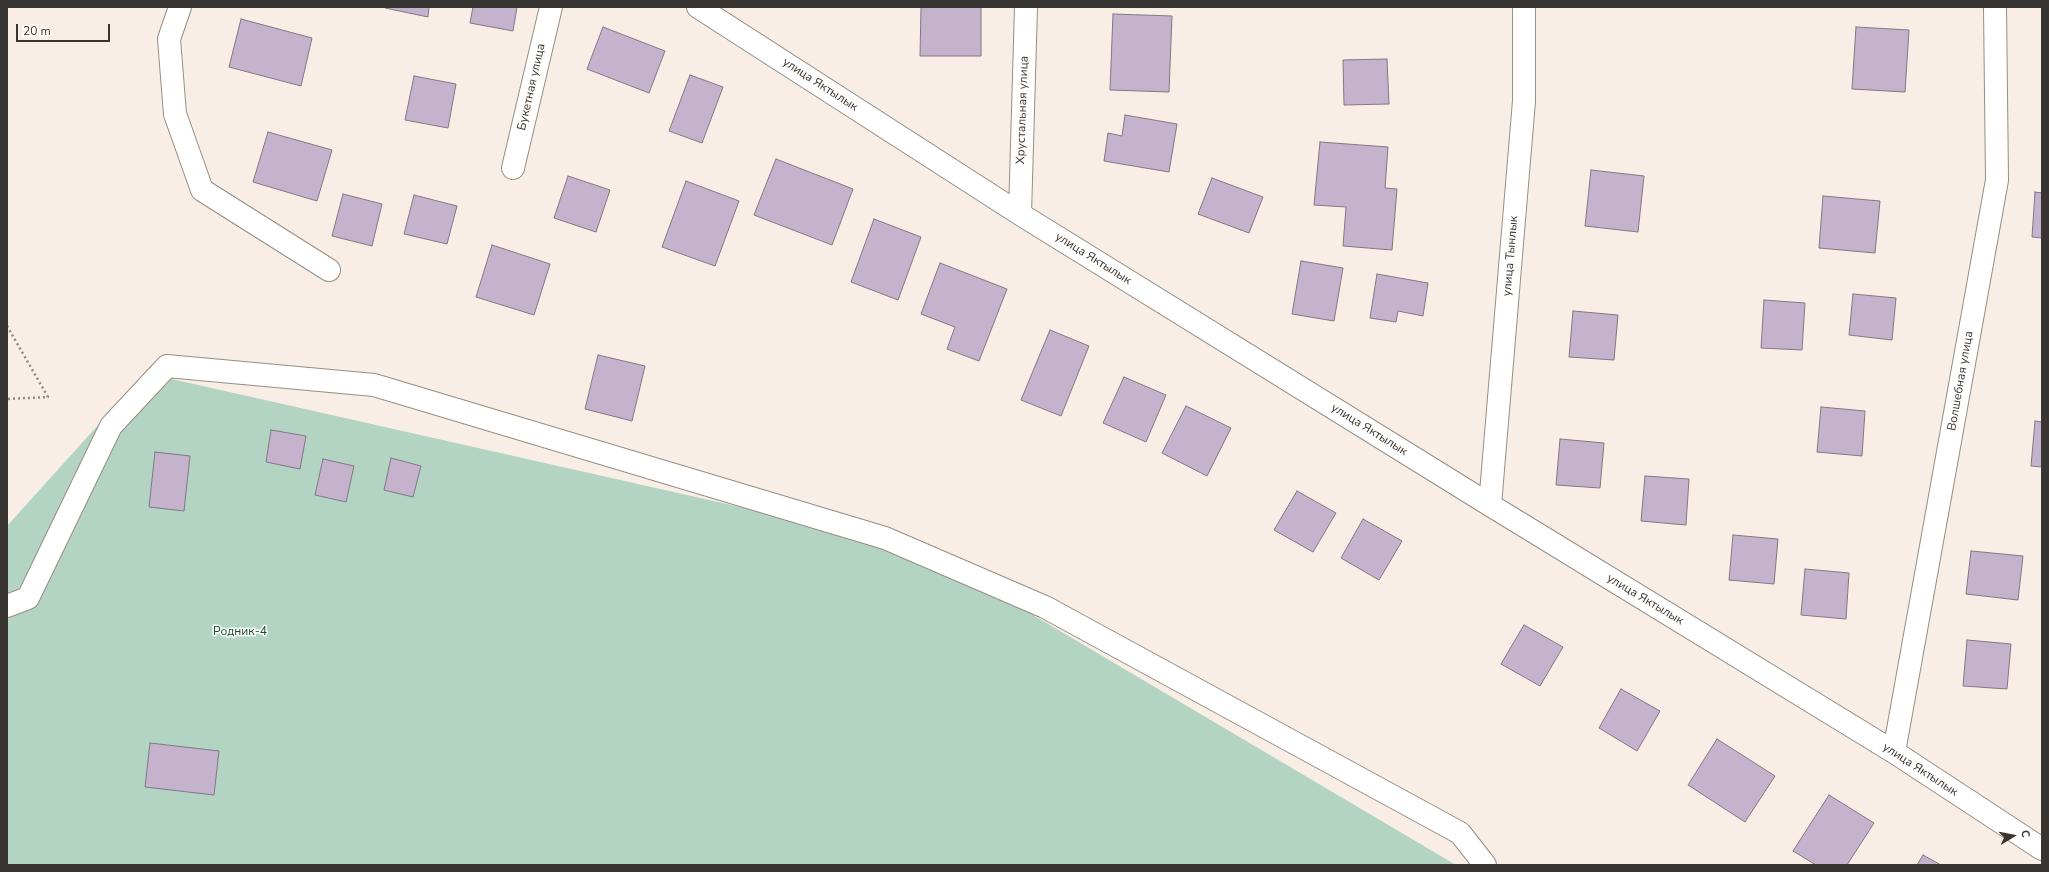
<!DOCTYPE html>
<meta charset="utf-8">
<style>
body{margin:0}
#map{position:relative;width:2049px;height:872px;overflow:hidden;background:#f8eee5;font-family:"Nunito Sans",sans-serif}
canvas{display:block}
.frame{position:absolute;inset:0;border:8px solid #383431;pointer-events:none}
.north{position:absolute;left:1993px;top:816px;width:40px;height:40px;-webkit-text-stroke:3px #fffdfb;paint-order:stroke;rotate:80deg;font-size:11px;font-weight:700;line-height:16px;text-align:center;color:#383431}
.north::after{content:'';display:block;margin:auto;width:14px;height:18px;background:#383431;clip-path:polygon(50% 0,100% 100%,50% 72%,0 100%)}
.scale{position:absolute;left:16px;top:24px;width:94px;height:18px;box-sizing:border-box;border:2px solid #383431;border-top:0;padding-left:5px;font-size:12px;line-height:14px;white-space:nowrap;color:#383431;-webkit-text-stroke:3px #fffdfb;paint-order:stroke}
</style>
<div id="map">
<canvas width="2049" height="872"></canvas>
<div class="frame"></div>
<div class="north">С</div>
<div class="scale">20 m</div>
</div>
<script>
const context = document.querySelector('canvas').getContext('2d');
context.lineJoin = 'round';
function paint(path, color) { context.fillStyle = color; context.fill(path, 'evenodd'); }
const poly = rows => new Path2D(rows.map(r => 'M' + r).join(''));
function trace(path, color, width, dash) { context.strokeStyle = color; context.lineWidth = width; context.lineCap = dash ? 'butt' : 'round'; context.setLineDash(dash || []); context.stroke(path); }
function label(font, color, halo, rows, align = 'center') {
  context.font = font + ' "Nunito Sans",sans-serif'; context.lineWidth = 3; context.setLineDash([]); context.textBaseline = 'middle'; context.strokeStyle = halo; context.fillStyle = color; for (const [text, x, y, turn = 0] of rows) {
    context.save(); context.translate(x, y); context.rotate((+turn || 0) * Math.PI / 180); context.textAlign = isNaN(turn) ? turn : align; if (halo) context.strokeText(text, 0, 0); context.fillText(text, 0, 0); context.restore();
  }
}
paint(poly([
 [145,373,918,547,1456,865,7,865,7,526]
]), '#b4d4c3');
const building = poly([
 [385,7,429,7,428,17,385,8,385,7],
 [473,7,517,7,513,31,470,23,473,7],
 [921,7,981,7,981,56,920,56,921,7],
 [1113,14,1172,16,1169,92,1110,90,1113,14],
 [241,19,312,38,301,86,229,67,241,19],
 [603,27,665,51,649,93,587,69,603,27],
 [1856,27,1909,30,1905,92,1852,89,1856,27],
 [1387,59,1389,104,1344,105,1343,60,1387,59],
 [690,75,723,87,702,143,669,131,690,75],
 [414,76,456,84,448,128,405,120,414,76],
 [1125,115,1177,124,1169,172,1104,161,1108,133,1122,136,1125,115],
 [268,132,332,150,317,201,253,182,268,132],
 [1320,142,1388,147,1385,188,1397,189,1392,250,1343,246,1346,207,1314,205,1320,142],
 [776,159,853,189,832,245,754,215,776,159],
 [1591,170,1644,176,1638,232,1585,226,1591,170],
 [568,176,610,190,596,232,554,218,568,176],
 [1212,178,1263,197,1249,233,1198,214,1212,178],
 [686,181,739,201,715,266,662,247,686,181],
 [2035,192,2042,193,2042,238,2032,237,2035,192],
 [343,194,382,204,372,246,332,236,343,194],
 [414,195,457,206,447,244,404,234,414,195],
 [1823,196,1880,201,1875,253,1819,248,1823,196],
 [874,219,921,237,898,300,851,282,874,219],
 [492,245,550,264,534,315,476,297,492,245],
 [1301,261,1343,268,1334,321,1292,314,1301,261],
 [940,263,1007,289,979,361,947,349,955,327,921,314,940,263],
 [1377,274,1428,283,1423,316,1398,311,1396,322,1370,318,1377,274],
 [1853,294,1896,298,1892,340,1849,335,1853,294],
 [1764,300,1805,303,1802,350,1761,348,1764,300],
 [1573,311,1618,315,1614,360,1569,357,1573,311],
 [1050,330,1089,346,1061,416,1021,400,1050,330],
 [598,355,645,366,632,421,585,409,598,355],
 [1124,377,1166,395,1146,442,1103,423,1124,377],
 [1186,406,1231,428,1207,476,1162,453,1186,406],
 [1821,407,1865,411,1862,456,1817,452,1821,407],
 [2035,421,2042,422,2042,467,2031,466,2035,421],
 [271,430,306,436,300,469,266,462,271,430],
 [1560,439,1604,443,1600,488,1556,485,1560,439],
 [155,452,190,456,184,511,149,507,155,452],
 [391,458,421,466,413,497,384,490,391,458],
 [323,459,354,466,346,502,315,495,323,459],
 [1645,476,1689,479,1686,525,1641,521,1645,476],
 [1297,491,1336,513,1313,552,1274,530,1297,491],
 [1363,519,1402,541,1379,580,1341,558,1363,519],
 [1733,535,1778,539,1774,584,1729,580,1733,535],
 [1971,551,2023,556,2018,600,1966,594,1971,551],
 [1805,569,1849,573,1846,619,1801,615,1805,569],
 [1524,625,1563,647,1540,686,1501,664,1524,625],
 [1967,640,2011,644,2007,689,1963,686,1967,640],
 [1621,689,1660,711,1637,751,1599,728,1621,689],
 [1717,739,1775,776,1745,822,1688,785,1717,739],
 [150,743,219,751,214,795,145,787,150,743],
 [1829,795,1874,823,1847,865,1816,865,1793,851,1829,795],
 [1923,855,1941,865,1917,865,1923,855]
]);
paint(building, '#c5b3ce');
trace(building, '#7f7982', 1);
const minor = poly([
 [180,7,169,39,175,114,202,190,329,270],
 [698,7,1020,214,1490,505,1894,752,2042,849],
 [513,168,551,7],
 [1020,214,1026,7],
 [1490,505,1524,101,1524,7],
 [7,606,28,598,111,426,167,366,374,385,885,538,1045,607,1460,833,1485,865],
 [1894,752,1997,180,1995,7]
]);
trace(minor, '#978d85', 24);
trace(poly([
 [7,326,48,397,7,399]
]), '#918a84', 2.5, [2, 3]);
trace(minor, '#fff', 22);
label('12px', '#383431', '#fffdfb', [
 ["улица Яктылык",820,85,33],
 ["Букетная улица",532,87,-77],
 ["Хрустальная улица",1023,110,-88],
 ["улица Тынлык",1511,256,-85],
 ["улица Яктылык",1093,259,32],
 ["Волшебная улица",1961,381,-80],
 ["улица Яктылык",1369,430,32],
 ["улица Яктылык",1645,600,31],
 ["улица Яктылык",1920,770,33]
]);
label('12px', '#0f4d35', '#fffdfb', [
 ["Родник-4",240,632]
]);
</script>
